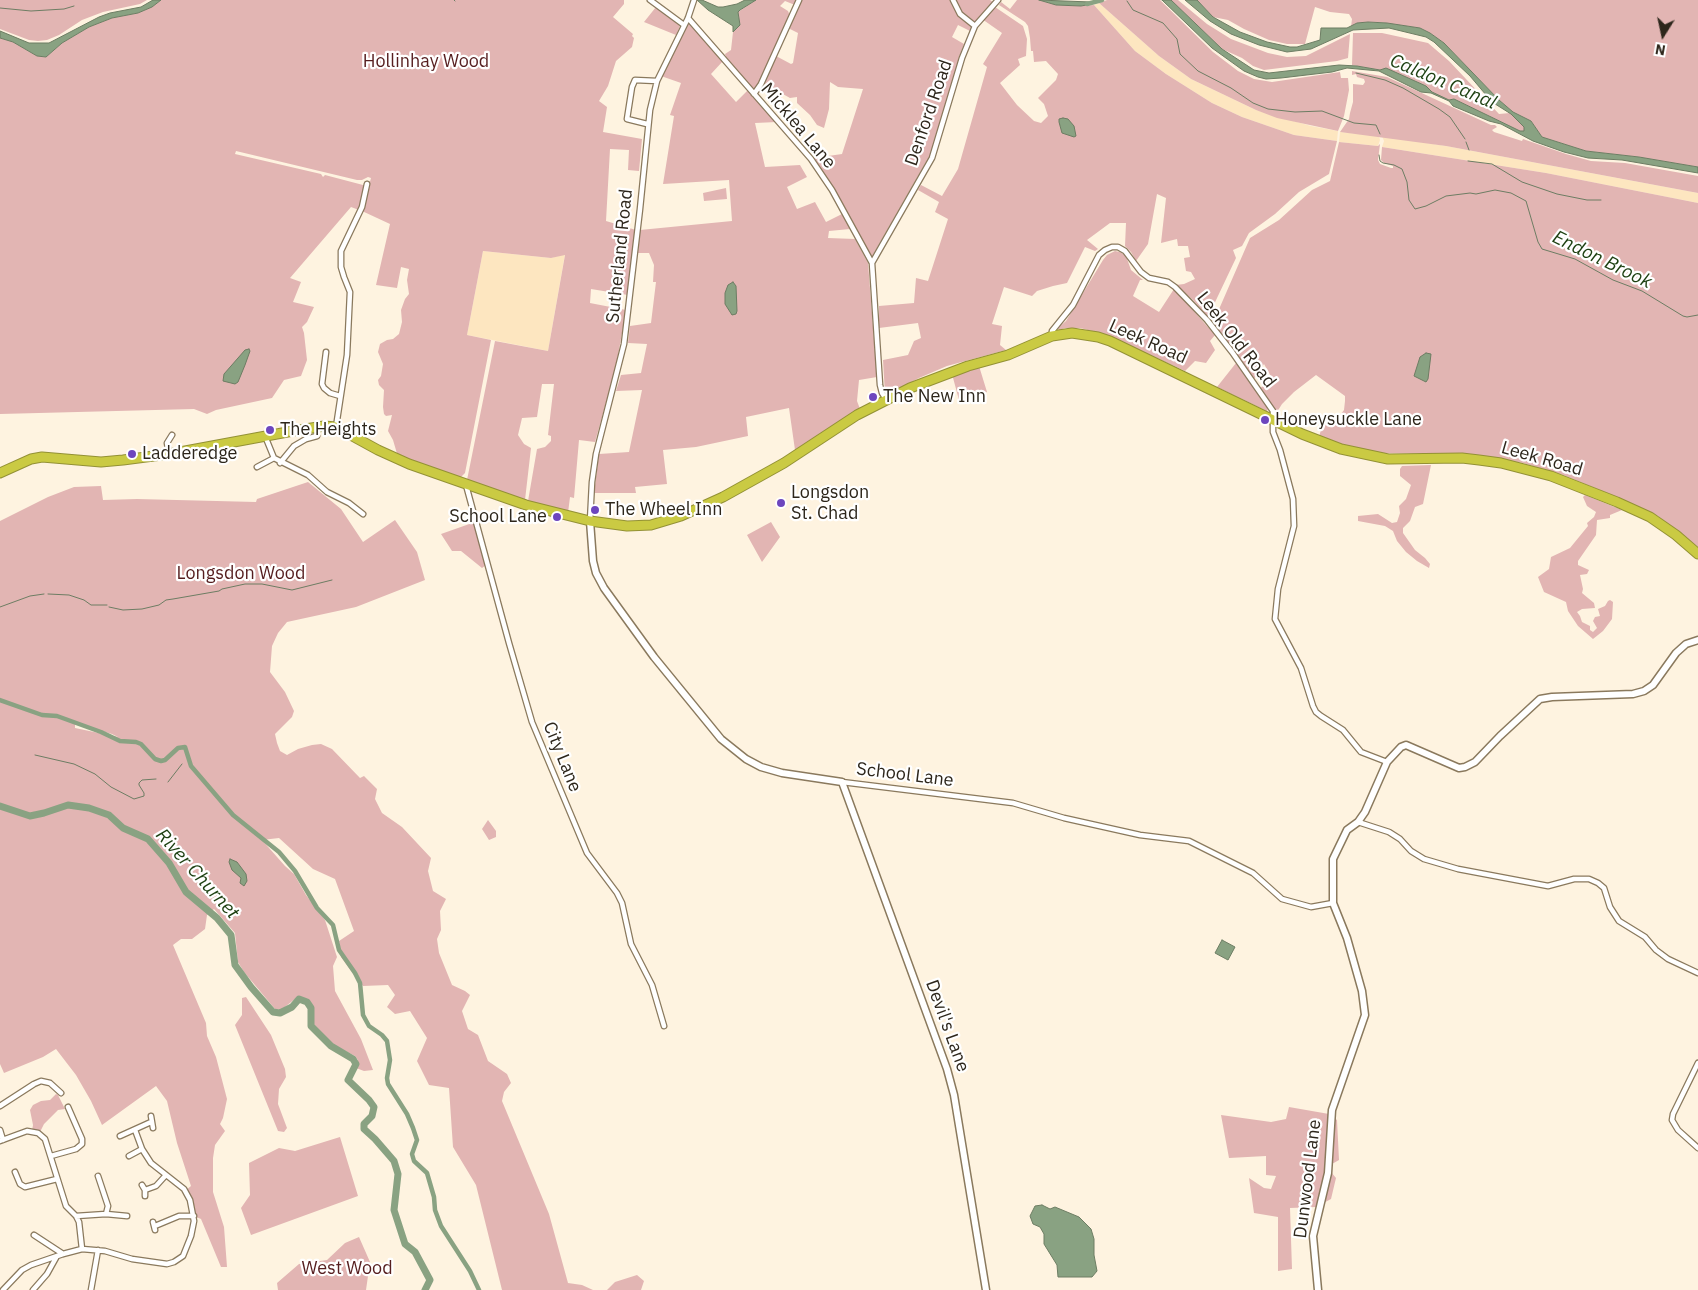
<!DOCTYPE html>
<style>
body{margin:0}
#map{position:relative;width:1698px;height:1290px;overflow:hidden;background:#fef3e0;font-family:"IBM Plex Sans",sans-serif}
canvas{display:block}
.north{position:absolute;left:1638px;top:10px;width:50px;height:50px;-webkit-text-stroke:4px #fff;paint-order:stroke;rotate:190deg;font-size:14px;font-weight:700;line-height:20px;text-align:center;color:#2d261b}
.north::after{content:'';display:block;margin:auto;width:18px;height:22px;background:#2d261b;clip-path:polygon(50% 0,100% 100%,50% 72%,0 100%)}
</style>
<div id="map">
<canvas width="1698" height="1290"></canvas>
<div class="north">N</div>
</div>
<script>
const context = document.querySelector('canvas').getContext('2d');
context.lineJoin = 'round';
function paint(path, color) { context.fillStyle = color; context.fill(path, 'evenodd'); }
const poly = rows => new Path2D(rows.map(r => 'M' + r).join(''));
function trace(path, color, width, dash) { context.strokeStyle = color; context.lineWidth = width; context.lineCap = dash ? 'butt' : 'round'; context.setLineDash(dash || []); context.stroke(path); }
function label(font, color, halo, rows, align = 'center') {
  context.font = font + ' "IBM Plex Sans",sans-serif'; context.lineWidth = 4.5; context.setLineDash([]); context.textBaseline = 'middle'; context.strokeStyle = halo; context.fillStyle = color; for (const [text, x, y, turn = 0] of rows) {
    context.save(); context.translate(x, y); context.rotate((+turn || 0) * Math.PI / 180); context.textAlign = isNaN(turn) ? turn : align; if (halo) context.strokeText(text, 0, 0); context.fillText(text, 0, 0); context.restore();
  }
}
paint(poly([
 [1099,3,1159,56,1191,79,1256,110,1311,126,1338,131,1337,141,1294,135,1242,117,1212,103,1166,74,1135,51,1094,5],
 [1340,132,1379,136,1380,140,1378,146,1339,142],
 [1382,136,1446,146,1698,193,1698,203,1546,173,1382,147,1384,141],
 [483,251,551,258,565,254,548,351,467,335]
]), '#fde6c0');
paint(poly([
 [0,0,147,0,140,4,103,12,82,20,59,35,47,40,38,41,29,40,0,29],
 [161,0,624,0,624,4,613,17,633,34,632,36,634,38,632,47,616,61,608,86,599,101,607,107,603,132,642,139,639,171,628,170,629,150,610,149,606,221,636,230,628,295,591,289,590,303,626,310,616,367,595,442,579,440,574,498,570,497,568,513,528,501,537,449,545,447,551,441,551,436,548,435,554,384,542,384,537,417,522,418,518,435,524,444,531,448,525,500,467,480,495,341,548,351,565,255,551,258,483,251,467,335,491,340,465,473,461,477,456,477,398,457,393,440,388,431,392,415,386,416,384,414,383,407,384,390,379,385,378,380,381,376,383,364,378,352,380,344,387,340,393,339,399,334,402,322,401,310,405,299,409,294,407,280,409,269,401,267,397,288,376,285,390,224,362,211,371,178,368,177,362,180,357,180,236,151,235,154,321,174,323,177,325,175,363,185,365,187,359,210,351,207,290,278,301,282,293,302,314,307,307,322,302,327,304,333,307,360,301,376,284,380,272,398,216,410,207,414,194,409,0,414,0,38,13,42,37,56,46,57,62,43,89,27,112,18,138,13,152,7],
 [756,0,797,0,795,5,785,1,780,6,788,11,790,16,761,82,754,90,726,57,725,54,731,50,733,32,740,25,738,12],
 [801,0,951,0,958,13,972,25,970,31,958,25,952,37,964,44,959,57,947,104,930,155,871,258,836,192,814,158,842,154,863,89,838,87,830,82,829,109,824,128,817,125,810,115,797,103,797,97,790,98,763,83,776,56,791,64,793,63,798,33,788,28],
 [954,0,990,0,993,2,974,23,964,16],
 [1017,0,1039,0,1056,5,1081,6,1094,5,1135,51,1166,74,1212,103,1242,117,1294,135,1337,141,1329,174,1299,192,1275,214,1249,233,1242,246,1233,250,1236,258,1208,317,1193,300,1176,285,1184,284,1195,279,1191,272,1186,271,1184,258,1190,257,1188,246,1178,246,1177,239,1161,243,1166,198,1157,194,1148,244,1136,261,1131,252,1125,246,1126,223,1110,223,1087,240,1098,249,1095,251,1085,247,1067,283,1053,286,1037,291,1032,296,1004,287,992,324,1002,326,1000,345,1006,350,947,366,919,378,891,393,885,394,883,360,908,355,914,341,921,338,918,323,879,328,879,306,914,303,916,278,928,281,948,219,935,212,939,202,918,190,921,185,942,196,958,169,987,67,983,64,1002,33,982,19,995,7,1023,26,1027,39,1026,56,1018,59,1020,65,1000,83,1017,105,1034,121,1041,123,1048,116,1044,104,1038,98,1056,80,1058,74,1046,61,1034,62,1033,51,1031,51,1030,38,1028,26,1025,22,999,5,1001,2,1010,9],
 [1107,0,1160,0,1213,52,1238,71,1254,79,1272,82,1340,72,1341,78,1348,78,1349,90,1344,116,1338,131,1277,118,1256,110,1191,79,1159,56,1099,3],
 [1171,0,1178,0,1207,24,1231,39,1268,53,1287,57,1306,56,1350,34,1348,58,1337,61,1264,70,1253,66,1242,58,1222,49],
 [1197,0,1698,0,1698,167,1639,157,1586,151,1542,137,1531,121,1513,112,1499,100,1444,43,1430,33,1420,28,1378,22,1357,23,1351,27,1352,19,1349,14,1330,12,1315,7,1305,44,1287,44,1269,40,1244,29,1228,20,1213,17],
 [656,7,680,26,676,35,644,22],
 [688,24,690,24,723,61,711,74,736,102,748,90,777,122,755,123,765,167,800,165,807,177,787,187,797,209,815,202,826,222,842,214,850,229,829,231,828,238,855,239,868,263,877,377,859,380,857,401,860,409,795,450,789,408,746,417,748,436,696,447,663,450,667,484,635,487,636,493,594,493,599,454,629,452,642,390,616,391,621,375,641,373,647,344,628,343,630,326,651,323,656,282,653,282,654,265,649,253,638,253,640,230,732,221,729,180,663,184,674,116,670,115,681,83,661,76,666,64],
 [1353,33,1382,33,1428,43,1449,61,1499,114,1510,113,1524,127,1525,131,1520,131,1454,99,1449,100,1431,92,1426,86,1396,73,1352,65],
 [1352,71,1387,77,1491,125,1495,125,1497,127,1492,130,1494,132,1522,141,1523,139,1566,154,1591,161,1625,163,1698,176,1698,193,1446,146,1340,132,1349,119,1350,113,1353,102,1353,84,1363,85,1365,82,1364,79,1357,77,1356,74,1352,75],
 [1339,142,1378,146,1380,144,1378,160,1380,164,1391,168,1393,168,1393,166,1384,163,1381,160,1382,147,1546,173,1698,203,1698,547,1658,516,1622,499,1563,475,1523,463,1462,454,1371,453,1349,448,1319,437,1322,426,1337,419,1344,410,1345,401,1345,396,1316,375,1294,392,1282,404,1277,412,1260,388,1273,380,1264,364,1254,379,1213,323,1250,238,1279,220,1312,190,1330,181],
 [726,188,727,199,704,201,703,193],
 [1115,251,1120,252,1126,256,1131,270,1143,280,1140,280,1133,296,1159,312,1174,289,1215,335,1210,341,1215,350,1206,363,1195,361,1185,371,1107,335,1080,328,1065,328,1059,330,1058,328,1066,321,1103,260,1107,255],
 [1236,363,1268,409,1267,411,1217,387],
 [979,366,987,392,959,400,952,374],
 [1431,465,1423,504,1415,507,1410,521,1403,528,1403,533,1415,550,1425,558,1430,564,1429,568,1417,561,1406,552,1397,541,1393,531,1385,526,1358,521,1358,516,1378,514,1392,523,1397,522,1400,513,1399,506,1406,499,1411,485,1400,476,1400,469,1402,466],
 [308,482,341,509,363,542,395,520,417,552,425,580,356,607,287,622,278,633,272,646,270,672,285,692,294,711,292,717,275,734,277,743,280,751,287,755,298,749,312,745,321,744,332,749,360,778,364,776,377,789,375,799,382,813,402,827,431,858,428,871,433,891,446,899,440,911,441,930,437,939,439,953,452,985,465,991,470,995,462,1011,468,1029,478,1035,488,1061,507,1074,511,1083,504,1092,502,1101,549,1214,568,1283,582,1285,593,1290,502,1290,476,1185,453,1147,449,1088,429,1085,417,1061,427,1038,410,1011,395,1014,387,1007,395,995,388,985,363,986,354,975,341,957,339,941,354,931,335,879,313,869,279,838,262,840,285,866,294,874,306,895,325,920,337,957,333,966,335,991,361,1039,373,1070,364,1071,356,1068,358,1060,355,1056,334,1045,313,1026,313,1007,308,999,300,997,295,999,281,1010,275,1009,244,972,238,962,235,933,214,909,207,915,205,929,192,939,181,939,173,945,206,1023,207,1036,216,1057,227,1099,223,1118,220,1124,225,1131,215,1145,213,1158,213,1192,224,1227,227,1267,221,1267,201,1219,194,1216,185,1191,191,1186,177,1143,167,1101,156,1086,102,1125,91,1101,76,1075,56,1049,43,1057,4,1073,0,1064,0,521,48,497,74,487,101,486,103,500,137,499,256,502,257,499],
 [75,723,112,734,118,737,75,728],
 [1585,495,1622,510,1610,515,1610,518,1597,520,1596,535,1578,561,1578,565,1589,570,1587,574,1580,575,1583,589,1582,593,1594,603,1595,608,1582,609,1577,612,1580,616,1582,622,1590,626,1590,630,1593,632,1597,628,1593,621,1595,617,1600,616,1598,609,1605,606,1608,601,1610,600,1613,602,1612,619,1603,631,1593,639,1578,626,1568,611,1566,602,1544,592,1538,577,1549,569,1551,557,1570,548,1588,526,1587,523,1594,517,1596,512,1587,506,1583,497],
 [475,522,486,565,482,568,461,551,452,551,441,534],
 [771,522,780,537,762,562,747,535],
 [488,820,496,831,496,837,489,840,482,829],
 [246,997,271,1035,285,1069,286,1077,279,1089,278,1104,287,1128,284,1132,278,1131,235,1025,242,1015,242,998],
 [56,1094,58,1095,65,1109,58,1110,44,1124,39,1134,32,1131,33,1125,30,1110,33,1105,41,1101,50,1100],
 [1289,1107,1329,1114,1337,1120,1339,1160,1332,1164,1331,1172,1336,1178,1331,1199,1316,1207,1290,1208,1292,1269,1278,1271,1278,1217,1254,1213,1249,1178,1264,1188,1271,1189,1276,1176,1266,1175,1266,1156,1229,1158,1221,1115,1271,1122,1286,1119],
 [340,1137,358,1196,251,1235,241,1208,250,1195,249,1163,279,1148,295,1151],
 [359,1237,370,1262,366,1290,278,1290,277,1283,299,1264,327,1260,345,1243],
 [637,1275,644,1281,641,1290,607,1290,615,1282]
]), '#e2b5b3');
const water = poly([
 [153,0,161,0,152,7,138,13,112,18,89,27,62,43,46,57,37,56,13,42,0,38,0,31,29,43,49,43,99,17,110,13,141,7,153,0],
 [697,0,702,0,718,7,723,7,737,4,745,0,756,0,740,10,738,12,740,25,733,32,733,26,708,10,697,0],
 [1039,0,1091,2,1092,4,1081,6,1056,5,1039,0],
 [1162,0,1171,0,1222,49,1254,70,1269,73,1339,65,1357,66,1380,70,1386,68,1426,86,1432,92,1449,100,1454,99,1520,131,1524,131,1524,127,1511,114,1492,102,1470,76,1434,42,1426,37,1389,28,1353,30,1311,49,1287,52,1259,45,1231,34,1210,21,1185,0,1197,0,1213,17,1240,32,1267,42,1290,47,1297,47,1320,40,1321,28,1347,28,1357,23,1368,22,1387,23,1420,28,1430,33,1444,43,1499,100,1513,112,1531,121,1542,137,1586,151,1639,157,1698,167,1698,173,1622,160,1588,158,1564,152,1533,141,1501,124,1489,121,1453,106,1449,101,1431,93,1421,92,1379,71,1347,68,1332,72,1281,78,1266,79,1258,77,1244,71,1212,48,1162,0],
 [1063,118,1068,119,1074,126,1076,136,1074,137,1062,133,1059,122,1059,119,1063,118],
 [733,282,736,286,737,311,736,314,732,315,725,304,725,293,728,285,733,282],
 [249,349,250,351,245,365,238,382,235,384,223,381,224,374,245,350,249,349],
 [1426,353,1431,354,1428,379,1426,382,1414,376,1420,357,1426,353],
 [230,859,237,862,246,874,247,881,244,886,240,883,241,878,232,870,229,862,230,859],
 [1222,940,1235,947,1228,960,1215,953,1222,940],
 [1042,1205,1050,1209,1055,1207,1079,1217,1091,1229,1094,1239,1094,1255,1097,1271,1092,1277,1058,1277,1057,1265,1044,1244,1044,1234,1040,1227,1033,1224,1030,1216,1035,1206,1042,1205]
]);
paint(water, '#89a282');
trace(water, '#6d7d63', 1);
trace(poly([
 [454,0,455,1],
 [1127,1,1133,10,1163,23,1177,39,1180,54,1198,71,1231,88,1253,103,1268,109,1295,112,1322,111,1354,123,1376,125,1380,134],
 [0,8,31,11,64,9,74,6],
 [1356,73,1385,80,1403,88,1439,109,1450,117,1465,139],
 [1466,142,1469,150],
 [1379,155,1380,161,1383,163,1394,165,1402,169,1407,182,1409,200,1415,209,1426,206,1446,196,1470,193,1476,194,1495,190,1511,193,1526,201,1538,242,1542,249,1575,259,1613,280,1642,291,1683,316,1687,317,1698,315],
 [1468,161,1492,164,1522,182,1557,194,1587,200,1601,200],
 [48,594,69,595,84,600,91,605,107,605],
 [0,607,30,596,44,594],
 [109,607,123,610,142,609,159,605,166,600,173,599,219,591,222,589,245,584,262,584,292,590,332,580],
 [35,755,74,764,95,774,111,787,134,799,144,796,144,793,139,785,139,783,142,780,156,779],
 [168,782,182,764]
]), '#6d7d63', 1);
trace(poly([
 [1087,4,1102,0],
 [0,700,42,715,57,716,101,732,120,741,136,742,141,744,155,759,161,761,165,760,178,748,185,747,191,766,233,815,279,852,295,871,317,908,333,925,339,950,355,973,360,983,363,1015,369,1026,382,1035,387,1041,390,1060,387,1078,388,1084,407,1114,413,1128,417,1140,412,1154,414,1161,427,1173,434,1197,435,1210,441,1226,470,1271,479,1290]
]), '#89a282', 4.5);
trace(poly([
 [0,806,30,816,44,813,68,805,89,808,109,815,123,828,148,839,169,863,186,892,217,918,231,935,235,965,251,987,273,1012,280,1013,292,1007,299,999,307,1002,311,1008,311,1026,331,1046,353,1059,356,1064,348,1080,369,1100,374,1107,372,1116,364,1124,364,1129,375,1139,394,1161,398,1174,394,1210,405,1244,415,1252,430,1280,425,1290]
]), '#89a282', 7);
const street = poly([
 [650,0,684,25],
 [953,0,960,14,975,26],
 [688,18,811,159,832,190,872,263,880,385,882,393,886,399],
 [754,94,761,84,799,0],
 [647,124,627,119,632,87,635,80,657,81],
 [872,263,932,158,962,58,975,26,998,0],
 [1052,336,1052,331,1073,305,1099,255,1105,250,1112,247,1118,247,1125,251,1141,272,1149,278,1168,282,1175,287,1207,320,1232,352,1273,411,1273,432,1280,450,1293,499,1294,526,1278,589,1275,619,1301,668,1313,706,1316,712,1321,716,1343,730,1361,752,1387,762],
 [326,352,322,384,324,388,330,393,340,396],
 [336,427,347,355,350,292,344,277,341,267,341,251,362,207,367,184],
 [265,436,274,458,308,475,327,492,349,503,363,514],
 [169,454,167,443,172,435],
 [280,463,294,446,306,439,317,436],
 [257,467,274,458],
 [466,485,509,643,532,722,587,853,617,893,622,903,631,944,652,985,664,1026],
 [590,521,592,482,596,454,624,344,640,209,650,110,657,81,688,18,694,0],
 [842,782,1013,803,1064,818,1140,835,1189,841,1253,873,1282,899,1311,907,1333,903],
 [1358,822,1389,832,1400,839,1411,851,1424,859,1458,869,1548,886,1574,879,1589,879,1598,883,1604,888,1610,907,1619,921,1645,937,1656,950,1668,959,1698,973],
 [1698,1063,1673,1114,1672,1120,1678,1130,1698,1148],
 [0,1106,34,1084,41,1081,50,1083,61,1093],
 [151,1116,153,1128],
 [0,1130,3,1140],
 [120,1136,151,1122],
 [0,1141,27,1131,38,1133,45,1139,66,1206,76,1216,79,1222,82,1249],
 [51,1156,76,1149,82,1144,82,1139,68,1107],
 [129,1156,142,1149],
 [15,1172,20,1184,25,1187,57,1179],
 [98,1176,108,1206,106,1214],
 [142,1185,145,1190,145,1196],
 [145,1190,156,1186,166,1175],
 [76,1216,106,1214,127,1216],
 [153,1222,155,1230],
 [155,1226,179,1216,194,1216],
 [34,1235,63,1254],
 [3,1290,22,1270,31,1265,63,1254,82,1249,105,1251,132,1259,167,1264,174,1262,183,1256,191,1236,194,1221,190,1200,184,1189,151,1163,142,1149,135,1130],
 [33,1290,47,1274,57,1256],
 [91,1290,98,1250]
]);
const secondary = poly([
 [590,521,593,561,596,573,604,588,654,657,721,739,746,759,761,767,782,773,842,782,947,1069,954,1095,986,1290],
 [1318,1290,1313,1236,1328,1173,1332,1110,1365,1015,1362,991,1347,938,1333,903,1333,859,1347,830,1358,822,1365,812,1387,762,1401,747,1406,745,1459,768,1465,767,1475,762,1500,736,1540,699,1552,697,1633,694,1644,691,1653,685,1676,653,1686,644,1698,640]
]);
const highway = poly([
 [0,473,31,459,42,457,101,462,123,460,169,454,293,431,324,426,336,427,378,450,409,464,526,505,590,521,627,526,651,525,681,516,723,497,784,463,857,415,910,388,968,366,1008,355,1052,336,1072,333,1098,337,1110,341,1302,434,1341,449,1388,459,1462,458,1479,460,1501,463,1551,476,1617,502,1650,517,1676,535,1698,554]
]);
trace(street, '#8a795d', 7);
trace(secondary, '#8a795d', 9);
trace(highway, '#939135', 11);
trace(street, '#fff', 4.5);
trace(secondary, '#fff', 6);
trace(highway, '#caca43', 9);
for (const [x, y, r, color] of [
 [873,397,5,"#6d46be"],
 [1265,420,5,"#6d46be"],
 [270,430,5,"#6d46be"],
 [132,454,5,"#6d46be"],
 [781,503,5,"#6d46be"],
 [595,510,5,"#6d46be"],
 [557,517,5,"#6d46be"]
]) { const dot = new Path2D(); dot.arc(x, y, r, 0, 2 * Math.PI); context.fillStyle = color; context.fill(dot); trace(dot, '#fff', 2); }
label('18px', '#561e1f', '#fff', [
 ["Hollinhay Wood",426,62],
 ["Longsdon Wood",241,574],
 ["West Wood",347,1269]
]);
label('18px', '#2d261b', '#fff', [
 ["Denford Road",929,113,-71],
 ["Micklea Lane",798,126,50],
 ["Sutherland Road",620,256,-84],
 ["Leek Old Road",1236,340,52],
 ["Leek Road",1148,342,24],
 ["Leek Road",1542,459,16],
 ["City Lane",562,757,68],
 ["School Lane",905,775,7],
 ["Devil's Lane",947,1026,70],
 ["Dunwood Lane",1308,1179,-83]
]);
label('18px', '#2d261b', '#fff', [
 ["The New Inn",883,397],
 ["Honeysuckle Lane",1275,420],
 ["The Heights",280,430],
 ["Ladderedge",142,454],
 ["Longsdon",791,493],
 ["St. Chad",791,514],
 ["The Wheel Inn",605,510],
 ["School Lane",547,517,"right"]
], 'left');
label('italic 19px', '#1c3f10', '#fff', [
 ["Caldon Canal",1443,82,23],
 ["Endon Brook",1602,260,26],
 ["River Churnet",197,874,48]
]);
</script>
